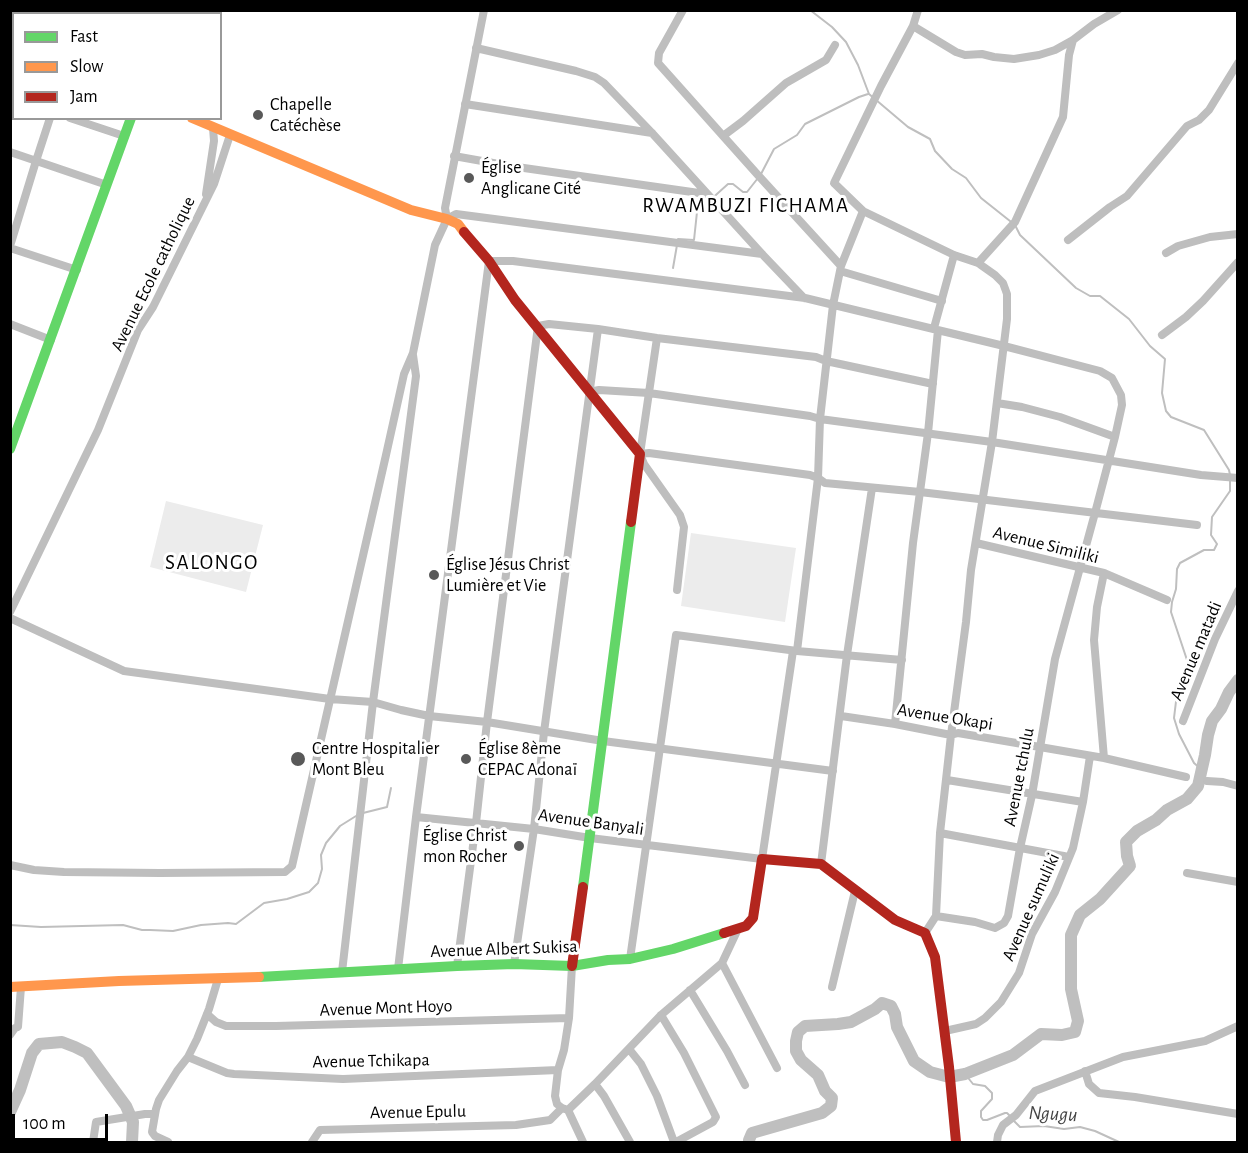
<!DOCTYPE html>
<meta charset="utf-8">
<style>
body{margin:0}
#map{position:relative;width:1248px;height:1153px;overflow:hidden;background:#fff;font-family:"Alegreya Sans",sans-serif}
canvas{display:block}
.frame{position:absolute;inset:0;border:12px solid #000;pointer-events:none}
.legend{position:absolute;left:12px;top:12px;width:210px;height:108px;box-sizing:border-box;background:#fff;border:2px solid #999;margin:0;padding:8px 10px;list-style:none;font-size:18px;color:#000}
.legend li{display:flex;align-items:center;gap:12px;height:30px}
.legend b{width:30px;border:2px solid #999}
.scale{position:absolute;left:12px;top:1114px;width:96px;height:27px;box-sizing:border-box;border:3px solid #000;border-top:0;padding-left:8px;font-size:18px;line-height:21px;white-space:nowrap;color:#000;-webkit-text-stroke:4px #fff;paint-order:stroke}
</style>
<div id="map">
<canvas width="1248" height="1153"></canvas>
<div class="frame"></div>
<ul class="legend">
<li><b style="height:8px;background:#63d668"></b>Fast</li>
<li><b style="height:8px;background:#ff974d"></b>Slow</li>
<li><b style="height:8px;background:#b3261e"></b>Jam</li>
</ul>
<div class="scale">100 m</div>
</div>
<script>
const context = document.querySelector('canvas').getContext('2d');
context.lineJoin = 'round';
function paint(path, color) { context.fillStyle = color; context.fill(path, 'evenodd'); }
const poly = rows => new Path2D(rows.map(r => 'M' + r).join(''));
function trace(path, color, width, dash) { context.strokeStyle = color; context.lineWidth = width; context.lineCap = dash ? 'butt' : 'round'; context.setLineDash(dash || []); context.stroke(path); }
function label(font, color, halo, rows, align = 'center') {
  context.font = font + ' "Alegreya Sans",sans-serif'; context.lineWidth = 6; context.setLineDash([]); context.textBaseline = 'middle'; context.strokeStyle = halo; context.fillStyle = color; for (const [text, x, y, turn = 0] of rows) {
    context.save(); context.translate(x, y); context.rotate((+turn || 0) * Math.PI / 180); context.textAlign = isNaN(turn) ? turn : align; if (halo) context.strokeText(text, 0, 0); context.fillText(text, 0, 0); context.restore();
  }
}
paint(poly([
 [166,501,263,525,246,592,150,567],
 [691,533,796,548,785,622,681,606]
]), '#ececec');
trace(poly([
 [810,10,832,27,846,42,858,65,869,94,908,127,930,139,935,151,952,169,966,178,981,198,1015,225,1020,235,1076,288,1090,296,1100,296,1129,319,1150,346,1165,359,1162,393,1166,411,1171,417,1204,430,1229,470,1230,475],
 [761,174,774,149,797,135,805,124,859,97,868,94],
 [678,239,694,240,697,212,728,184,733,184,743,192,747,192,758,178],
 [673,268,677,245],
 [1202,770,1194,763,1179,734,1174,718,1178,685,1187,674,1187,660,1171,612,1172,602,1176,589,1177,569,1180,563,1204,550,1214,550,1217,544,1211,535,1212,517,1230,491,1230,481],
 [363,813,387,807,391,788],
 [10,925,41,927,123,925,142,930,150,930,173,931,201,925,228,923,236,924,264,903,287,899,309,892,318,883,322,869,321,855,326,843,340,826,356,816],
 [965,1074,973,1084,985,1086,992,1093,992,1099,981,1111,981,1117,983,1120,987,1120,1005,1113,1007,1113,1010,1116],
 [1014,1121,1020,1127,1044,1126,1064,1129,1080,1127,1095,1131,1119,1142]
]), '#bfbfbf', 2);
trace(poly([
 [10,1112,20,1090,32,1053,39,1044,62,1042,75,1047,87,1053,126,1106,133,1122,132,1142],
 [749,1142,749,1140,752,1133,822,1113,831,1106,832,1098,825,1091,818,1075,801,1060,796,1051,796,1041,798,1032,805,1026,838,1024,851,1022,875,1009,882,1003,891,1006,895,1014,897,1027,914,1061,930,1072,949,1077,965,1074,1013,1055,1041,1034,1062,1035,1075,1032,1078,1021,1071,989,1071,935,1080,915,1100,899,1130,866,1127,856,1126,842,1137,831,1156,820,1167,810,1187,799,1198,786,1205,755,1208,735,1212,721,1221,709,1229,692,1238,680]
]), '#bfbfbf', 12);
trace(poly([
 [683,10,659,53,658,63,757,174,841,266],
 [26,14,27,10],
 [88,14,89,10],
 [913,26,956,52,965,55,982,54,994,57,1014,59,1039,55,1055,50,1073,40,1094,24,1118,10],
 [10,42,14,43],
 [476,48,576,71,595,77,604,83,652,133,762,254,804,298],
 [10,59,14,50],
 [10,99,14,100],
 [465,104,652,133],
 [70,118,124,136],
 [723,136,743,121,786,83,826,60,835,45],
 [10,152,107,185],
 [454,156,510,166,706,194],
 [206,194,214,141,213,128],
 [863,211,954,255,978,263,995,275,1003,283,1007,294,1007,319,992,442,971,570,966,622,951,735,940,833,936,916,925,933],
 [447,219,456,214,762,254],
 [1068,240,1110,207,1127,196,1187,126,1199,120,1209,110,1238,63],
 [10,246,36,161,50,118],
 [10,248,77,270],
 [1166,253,1178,246,1210,237,1238,234],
 [978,263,1015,222,1063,117,1069,55,1073,40],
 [840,271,942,301],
 [10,324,51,340],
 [934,328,954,255],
 [1162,335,1186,317,1203,301,1238,262],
 [657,338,640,454,644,464,680,515,684,527,677,590],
 [589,392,599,390,649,393,810,416,820,419,992,442,1201,475,1238,478],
 [997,403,1022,407,1060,417,1115,437],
 [640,454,649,453,810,475,818,478,825,483,920,492,1197,525],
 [976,543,1104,573,1167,600],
 [1104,573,1097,607,1094,640,1104,758],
 [10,612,98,430,138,330,153,307,214,184,230,135],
 [10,618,124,671,330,699,373,702,401,710,429,716,487,722,603,741,833,771],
 [797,651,818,478,820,419,833,305,841,266,863,211,834,183,881,86,913,26,918,10],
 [841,716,895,724,951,735,958,733,1104,758,1186,777],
 [1183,721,1215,639,1238,591],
 [895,724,913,543,928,433,938,330],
 [947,780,1083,802],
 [1207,781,1223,782,1238,786],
 [416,817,534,829,590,838,762,859,793,651],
 [940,833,1069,857],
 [821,864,847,655,872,488],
 [10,865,34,870,64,872,160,873,285,872,292,866,386,455,404,374,413,353,435,245,447,219,445,208,484,10],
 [1187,873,1238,882],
 [630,959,676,635,797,651,902,660],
 [722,963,777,1068],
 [514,964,534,829,544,732,598,329],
 [457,966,476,823,487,722,538,326,549,324,598,329,657,338,816,357,826,361,933,384],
 [572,966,569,1018,564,1050,558,1070,555,1096,557,1104,562,1108,568,1110,583,1142],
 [398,969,416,817,489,261,513,261,805,298,1004,346,1100,371,1112,378,1121,395,1122,405,1115,437,1095,513,1055,659,1032,795,1020,848,1008,916,1004,923,995,928,975,922,936,916],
 [342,972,373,702,416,376,413,355],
 [832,987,855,891],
 [690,990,727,1051,745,1085],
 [207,1014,216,1022,226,1026,276,1026,569,1018],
 [661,1015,684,1053,716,1117,713,1122,676,1142],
 [945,1031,976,1024,985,1018,1001,1002,1019,973,1032,934,1055,892,1073,848,1083,802,1090,756],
 [10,1035,15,1028,18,1027,21,987],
 [629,1049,641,1064,657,1096,674,1142],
 [188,1057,227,1073,234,1074,343,1079,558,1070],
 [1085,1071,1089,1084,1099,1093,1135,1097,1238,1114],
 [595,1084,604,1096,630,1142],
 [568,1110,595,1084,661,1015,722,963,738,929],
 [93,1142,96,1122,145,1114,155,1114],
 [168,1142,155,1136,152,1132,156,1109,159,1100,177,1071,188,1057,197,1039,209,1009,218,979],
 [312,1142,320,1130,516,1125,550,1120,562,1108],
 [997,1142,998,1135,1003,1125,1016,1115,1035,1091,1123,1057,1205,1041,1238,1026]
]), '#bebebe', 8);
trace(poly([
 [170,14,171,10],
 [10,449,131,118],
 [583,887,631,522],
 [259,977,457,966,514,964,572,966,608,960,630,959,673,949,724,933]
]), '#63d668', 10);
trace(poly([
 [192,118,411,210,447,219,458,224,464,232],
 [10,987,119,981,259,977]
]), '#ff974d', 10);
trace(poly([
 [464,232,489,261,515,300,640,454,631,522],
 [724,933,746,926,753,918,762,859,821,864,895,920,925,933,935,957,949,1067,956,1142],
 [572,966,583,887]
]), '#b3261e', 10);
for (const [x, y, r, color] of [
 [258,115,6,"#595959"],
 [469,178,6,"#595959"],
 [434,575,6,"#595959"],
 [298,759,8,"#595959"],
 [466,759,6,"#595959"],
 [519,846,6,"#595959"]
]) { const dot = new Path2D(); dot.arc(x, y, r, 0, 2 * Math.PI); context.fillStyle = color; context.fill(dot); trace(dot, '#fff', 2); }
label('18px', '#000', '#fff', [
 ["Chapelle",270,105],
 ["Catéchèse",270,126],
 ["Église",481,168],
 ["Anglicane Cité",481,189],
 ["Église Jésus Christ",446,565],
 ["Lumière et Vie",446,586],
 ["Centre Hospitalier",312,749],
 ["Mont Bleu",312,770],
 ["Église 8ème",478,749],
 ["CEPAC Adonaï",478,770],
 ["Église Christ",507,836,"right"],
 ["mon Rocher",507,857,"right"]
], 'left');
label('18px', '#000', '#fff', [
 ["Avenue Ecole catholique",153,274,-64],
 ["Avenue Similiki",1046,545,14],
 ["Avenue matadi",1196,651,-67],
 ["Avenue Okapi",945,717,9],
 ["Avenue tchulu",1019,777,-79],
 ["Avenue Banyali",591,822,8],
 ["Avenue sumuliki",1031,907,-66],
 ["Avenue Albert Sukisa",504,949,-2],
 ["Avenue Mont Hoyo",386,1008,-2],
 ["Avenue Tchikapa",371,1061,-1],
 ["Avenue Epulu",418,1112,-1]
]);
label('italic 20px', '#444', '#fff', [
 ["Ngugu",1053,1114,3]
]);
context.letterSpacing = '1.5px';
label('21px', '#000', '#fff', [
 ["RWAMBUZI FICHAMA",746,206],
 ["SALONGO",212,563]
]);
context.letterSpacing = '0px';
</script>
